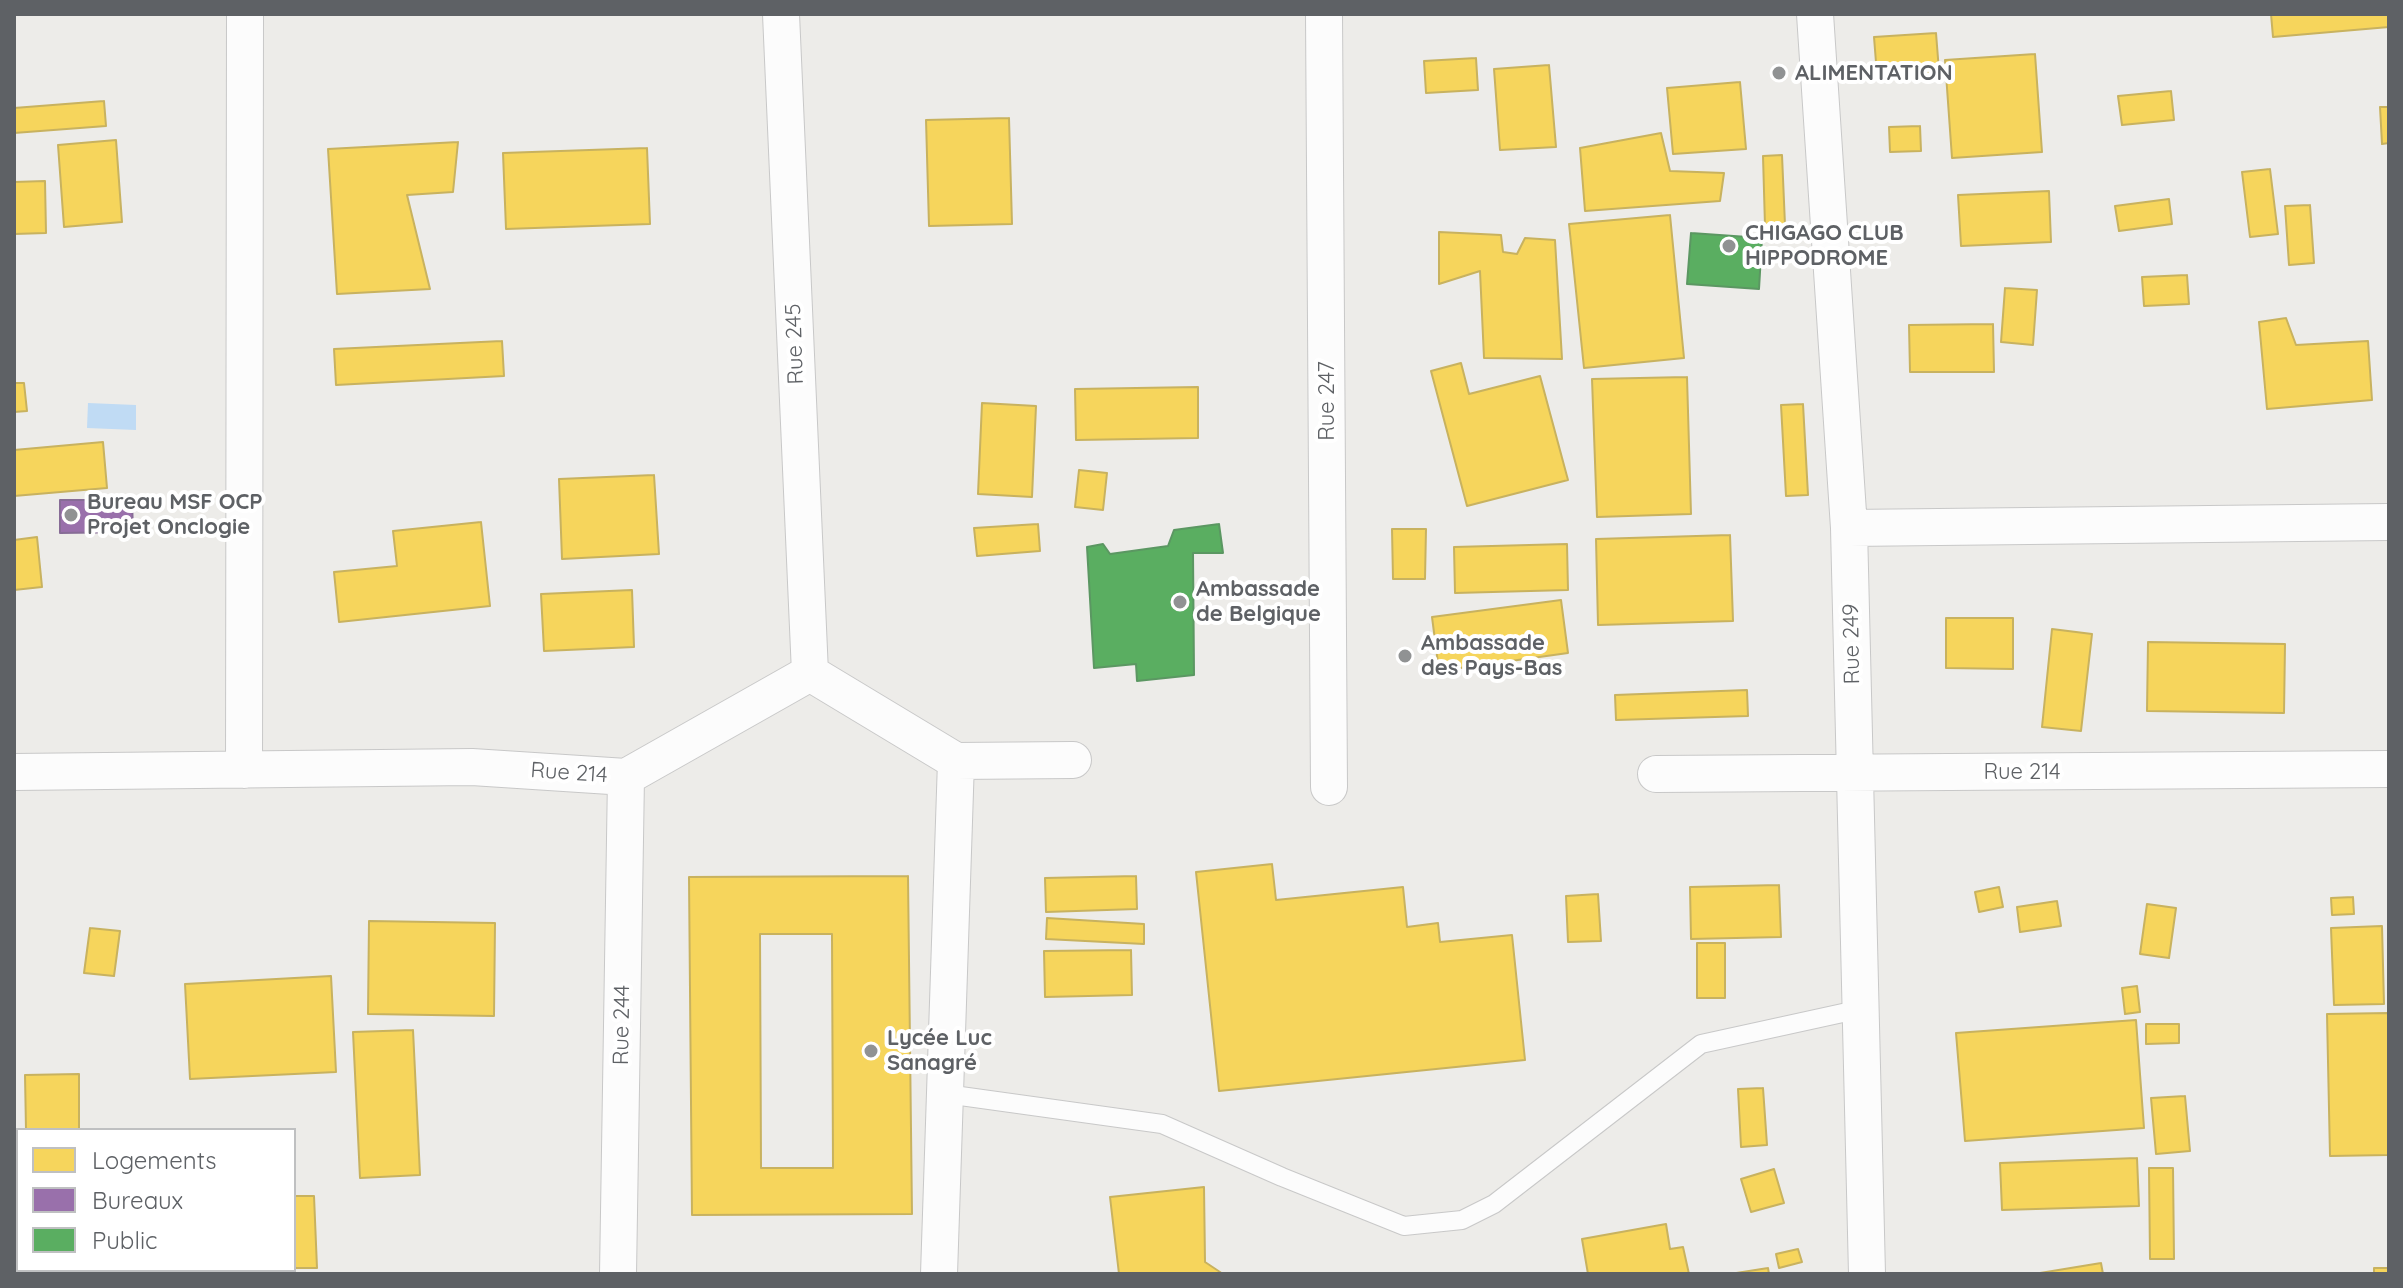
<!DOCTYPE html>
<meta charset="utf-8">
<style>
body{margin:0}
#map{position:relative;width:2403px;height:1288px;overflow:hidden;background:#edece9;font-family:Quicksand,sans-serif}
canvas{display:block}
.frame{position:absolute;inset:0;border:16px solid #5e6165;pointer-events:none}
.legend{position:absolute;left:16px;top:1128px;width:280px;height:144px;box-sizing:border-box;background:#fff;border:2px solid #bfc0c1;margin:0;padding:10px 14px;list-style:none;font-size:24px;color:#5e6165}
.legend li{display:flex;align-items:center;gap:16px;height:40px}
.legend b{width:40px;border:2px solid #bfc0c1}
</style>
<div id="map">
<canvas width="2403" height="1288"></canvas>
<div class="frame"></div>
<ul class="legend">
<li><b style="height:22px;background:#f6d55c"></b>Logements</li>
<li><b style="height:22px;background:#9970ab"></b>Bureaux</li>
<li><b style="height:22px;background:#5aae61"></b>Public</li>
</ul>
</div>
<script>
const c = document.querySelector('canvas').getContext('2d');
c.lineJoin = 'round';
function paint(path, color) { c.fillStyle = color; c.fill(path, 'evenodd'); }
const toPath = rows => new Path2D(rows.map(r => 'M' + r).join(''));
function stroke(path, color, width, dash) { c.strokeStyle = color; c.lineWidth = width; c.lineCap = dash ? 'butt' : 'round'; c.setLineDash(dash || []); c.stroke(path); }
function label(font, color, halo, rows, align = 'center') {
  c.font = font + ' Quicksand,sans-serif'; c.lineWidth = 8; c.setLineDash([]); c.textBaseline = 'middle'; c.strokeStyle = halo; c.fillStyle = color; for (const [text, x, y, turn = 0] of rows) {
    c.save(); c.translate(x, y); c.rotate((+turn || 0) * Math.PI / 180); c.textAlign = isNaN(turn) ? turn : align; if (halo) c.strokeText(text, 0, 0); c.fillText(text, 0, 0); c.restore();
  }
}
paint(toPath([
 [88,403,136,405,136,430,87,428]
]), '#c0dbf4');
const homes = toPath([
 [2271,14,2389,14,2389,27,2273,37,2271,14],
 [1936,33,1939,71,1877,75,1874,37,1936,33],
 [2035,54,2042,152,1952,158,1945,60,2035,54],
 [1476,58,1478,90,1426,93,1424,61,1476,58],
 [1549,65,1556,147,1500,150,1494,69,1549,65],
 [1740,82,1746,149,1673,154,1667,88,1740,82],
 [2171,91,2174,120,2122,125,2118,96,2171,91],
 [104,101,106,126,14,133,14,108,104,101],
 [2380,107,2389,107,2389,143,2382,144,2380,107],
 [1009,118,1012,224,929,226,926,120,1009,118],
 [1920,126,1921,151,1890,152,1889,127,1920,126],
 [1661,133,1670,171,1724,173,1720,201,1585,211,1580,148,1661,133],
 [116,140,122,222,64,227,58,145,116,140],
 [458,142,453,192,407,195,430,289,337,294,328,149,458,142],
 [647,148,650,224,506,229,503,153,647,148],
 [1782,155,1785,225,1765,226,1763,156,1782,155],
 [2270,169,2278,234,2250,237,2242,172,2270,169],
 [45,181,46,233,14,234,14,182,45,181],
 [2049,191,2051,242,1961,246,1958,195,2049,191],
 [2169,199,2172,224,2119,231,2115,206,2169,199],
 [2310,205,2314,263,2289,265,2285,206,2310,205],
 [1670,215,1684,358,1584,368,1569,224,1670,215],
 [1439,232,1501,235,1503,252,1517,254,1525,238,1555,240,1562,359,1484,358,1480,271,1439,284,1439,232],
 [2187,275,2189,304,2144,306,2142,277,2187,275],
 [2005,288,2037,290,2033,345,2001,342,2005,288],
 [2286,318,2296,345,2368,341,2372,400,2267,409,2259,322,2286,318],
 [1993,324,1994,372,1910,372,1909,325,1993,324],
 [502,341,504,376,336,385,334,349,502,341],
 [1461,363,1469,394,1540,376,1568,480,1467,506,1431,371,1461,363],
 [1687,377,1691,514,1597,517,1592,379,1687,377],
 [14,383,24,383,27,411,14,412,14,383],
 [1198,387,1198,438,1076,440,1075,389,1198,387],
 [982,403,1036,406,1032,497,978,494,982,403],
 [1803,404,1808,495,1786,496,1781,405,1803,404],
 [103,442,107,488,14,496,14,450,103,442],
 [1079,470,1107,473,1103,510,1075,507,1079,470],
 [654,475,659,554,562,559,559,479,654,475],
 [481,522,490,606,339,622,334,572,397,566,393,531,481,522],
 [1038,524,1040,551,977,556,974,528,1038,524],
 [1392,529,1426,529,1425,579,1393,579,1392,529],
 [1730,535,1733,621,1598,625,1596,539,1730,535],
 [37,537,42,587,14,590,14,540,37,537],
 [1567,544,1568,590,1455,593,1454,547,1567,544],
 [632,590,634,647,544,651,541,594,632,590],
 [1561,600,1568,653,1439,671,1432,617,1561,600],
 [1946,618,2013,618,2013,669,1946,668,1946,618],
 [2052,629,2092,634,2081,731,2042,727,2052,629],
 [2148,642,2285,644,2284,713,2147,711,2148,642],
 [1747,690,1748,716,1616,720,1615,695,1747,690],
 [1272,864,1276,900,1403,887,1407,927,1438,923,1440,942,1512,935,1525,1060,1219,1091,1196,872,1272,864],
 [908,876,912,1214,692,1215,689,877,908,876],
 [760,934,832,934,833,1168,761,1168,760,934],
 [1136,876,1137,909,1046,912,1045,878,1136,876],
 [1779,885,1781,937,1691,939,1690,887,1779,885],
 [1999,887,2003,907,1979,912,1975,892,1999,887],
 [1598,894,1601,941,1568,942,1566,896,1598,894],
 [2353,897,2354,914,2332,915,2331,898,2353,897],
 [2057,901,2061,926,2020,932,2017,907,2057,901],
 [2147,904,2176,908,2169,958,2140,954,2147,904],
 [1047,918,1144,924,1144,944,1046,939,1047,918],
 [369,921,495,923,494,1016,368,1014,369,921],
 [2382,926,2384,1004,2334,1005,2331,928,2382,926],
 [90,928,120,931,114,976,84,973,90,928],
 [1697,943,1725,943,1725,998,1697,998,1697,943],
 [1131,950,1132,995,1045,997,1044,951,1131,950],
 [331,976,336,1072,190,1079,185,984,331,976],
 [2137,986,2140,1012,2125,1014,2122,988,2137,986],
 [2389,1013,2389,1155,2330,1156,2327,1014,2389,1013],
 [2136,1020,2144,1128,1965,1141,1956,1033,2136,1020],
 [2146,1024,2179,1024,2179,1043,2146,1044,2146,1024],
 [413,1030,420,1175,360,1178,353,1032,413,1030],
 [79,1074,79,1130,26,1130,25,1075,79,1074],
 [1763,1088,1767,1145,1741,1147,1738,1089,1763,1088],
 [2185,1096,2190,1151,2156,1154,2151,1098,2185,1096],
 [2137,1158,2139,1206,2002,1210,2000,1163,2137,1158],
 [2149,1168,2173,1168,2174,1259,2150,1259,2149,1168],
 [1774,1169,1784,1203,1751,1212,1741,1179,1774,1169],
 [14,1178,18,1178,18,1270,127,1270,127,1274,14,1274,14,1178],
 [1204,1187,1205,1262,1223,1274,1119,1274,1110,1197,1204,1187],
 [294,1196,314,1196,317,1268,294,1268,294,1196],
 [1666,1224,1670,1249,1683,1247,1689,1274,1588,1274,1582,1239,1666,1224],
 [1798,1249,1802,1262,1779,1268,1776,1254,1798,1249],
 [2101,1263,2103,1274,2034,1274,2101,1263],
 [1768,1268,1769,1274,1730,1274,1768,1268],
 [2374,1268,2389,1268,2389,1274,2374,1274,2374,1268]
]);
paint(homes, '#f6d55c');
stroke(homes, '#c8b25f', 2);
const offices = toPath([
 [60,500,132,500,133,532,60,533,60,500]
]);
paint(offices, '#9970ab');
stroke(offices, '#876c96', 2);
const public = toPath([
 [1691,233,1762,238,1759,289,1687,284,1691,233],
 [1219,524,1223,553,1193,553,1194,675,1137,681,1136,664,1094,668,1087,547,1103,544,1110,554,1168,546,1174,530,1219,524]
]);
paint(public, '#5aae61');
stroke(public, '#5b9762', 2);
const lane = toPath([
 [946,1094,1162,1124,1282,1177,1404,1226,1462,1220,1494,1204,1701,1044,1861,1009]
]);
const street = toPath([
 [781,14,810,673],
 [1324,14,1329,787],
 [1815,14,1849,528,1867,1274],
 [1849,528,2389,522],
 [244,770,245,14],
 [14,772,472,767,626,777,810,673,956,761,1073,760],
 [1656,774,2389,769],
 [618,1274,626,777],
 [939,1274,956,761]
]);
stroke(lane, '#c8c8c8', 20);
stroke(street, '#c8c8c8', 38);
stroke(lane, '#fcfcfc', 18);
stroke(street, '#fcfcfc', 36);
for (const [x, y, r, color] of [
 [1779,73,8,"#909293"],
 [1729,246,8,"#909293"],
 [71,515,8,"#909293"],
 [1180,602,8,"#909293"],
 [1405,656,8,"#909293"],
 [871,1051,8,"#909293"]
]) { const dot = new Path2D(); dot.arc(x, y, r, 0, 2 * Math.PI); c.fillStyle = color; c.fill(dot); stroke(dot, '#fff', 3); }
label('bold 22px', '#5e6165', '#fff', [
 ["ALIMENTATION",1795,73],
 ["CHIGAGO CLUB",1745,233],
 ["HIPPODROME",1745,258],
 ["Bureau MSF OCP",87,502],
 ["Projet Onclogie",87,527],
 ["Ambassade",1196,589],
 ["de Belgique",1196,614],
 ["Ambassade",1421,643],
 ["des Pays-Bas",1421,668],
 ["Lycée Luc",887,1038],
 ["Sanagré",887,1063]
], 'left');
label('22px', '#5e6165', '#fff', [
 ["Rue 245",795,344,-92],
 ["Rue 247",1327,401,-90],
 ["Rue 249",1852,644,-91],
 ["Rue 214",2022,772],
 ["Rue 214",569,773,4],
 ["Rue 244",622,1025,-89]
]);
</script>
